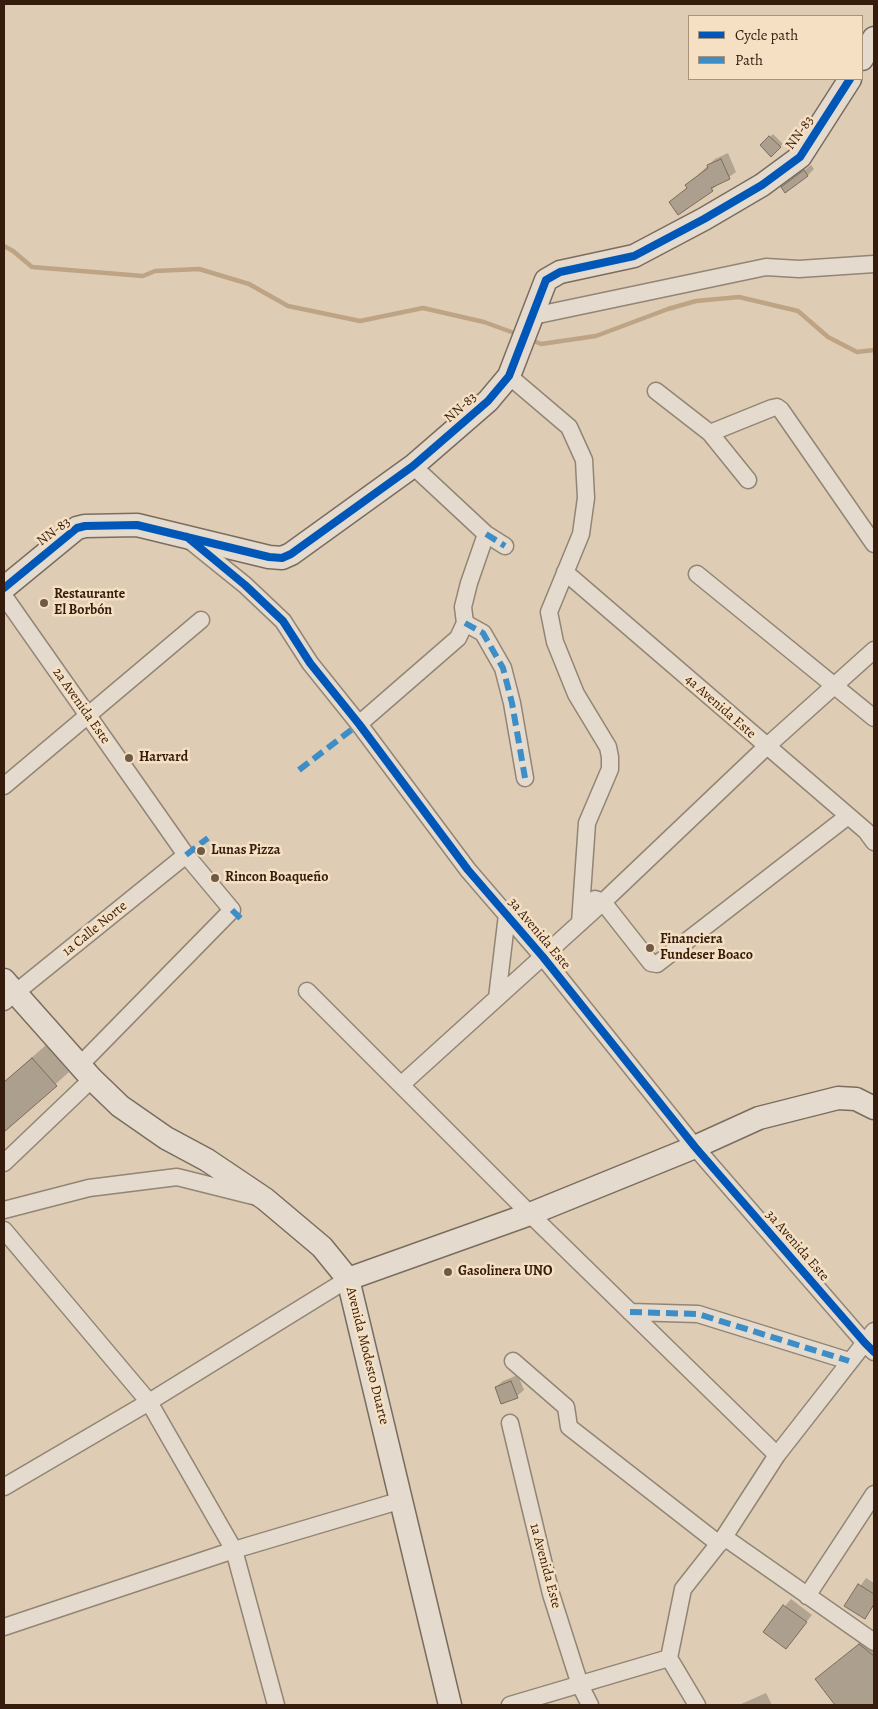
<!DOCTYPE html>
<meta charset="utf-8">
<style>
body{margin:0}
#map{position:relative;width:878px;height:1709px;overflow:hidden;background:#decdb4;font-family:Alegreya,serif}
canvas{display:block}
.frame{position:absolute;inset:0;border:5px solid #351c0d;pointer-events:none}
.legend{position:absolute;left:688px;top:15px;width:175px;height:65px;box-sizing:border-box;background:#f5e0c3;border:1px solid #a8927a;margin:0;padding:6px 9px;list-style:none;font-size:15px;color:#351c0d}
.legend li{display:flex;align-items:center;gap:10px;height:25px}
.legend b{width:25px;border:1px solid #a8927a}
</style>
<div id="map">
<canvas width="878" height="1709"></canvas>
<div class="frame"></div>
<ul class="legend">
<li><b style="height:6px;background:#0057b8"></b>Cycle path</li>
<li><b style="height:6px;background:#3d8dc7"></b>Path</li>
</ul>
</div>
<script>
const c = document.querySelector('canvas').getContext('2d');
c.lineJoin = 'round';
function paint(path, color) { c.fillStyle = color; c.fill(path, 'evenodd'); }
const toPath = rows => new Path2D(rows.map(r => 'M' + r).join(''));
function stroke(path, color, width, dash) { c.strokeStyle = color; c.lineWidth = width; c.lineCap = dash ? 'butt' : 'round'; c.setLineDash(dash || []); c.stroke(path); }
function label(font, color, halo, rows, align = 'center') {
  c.font = font + ' Alegreya,serif'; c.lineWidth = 5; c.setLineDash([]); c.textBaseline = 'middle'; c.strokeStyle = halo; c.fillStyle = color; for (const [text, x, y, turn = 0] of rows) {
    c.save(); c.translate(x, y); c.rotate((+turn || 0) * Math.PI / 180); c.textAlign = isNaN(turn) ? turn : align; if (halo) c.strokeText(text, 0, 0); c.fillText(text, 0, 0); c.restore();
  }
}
paint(toPath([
 [773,134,783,144,771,155,761,145],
 [728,153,736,172,679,213,688,188,687,185,715,159],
 [811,165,814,169,808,175,782,188],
 [46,1045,69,1072,4,1131,4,1082],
 [518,1375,524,1390,517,1396,496,1387,503,1381],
 [866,1578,874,1583,874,1606,865,1618,846,1606],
 [791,1599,812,1615,786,1647,764,1631],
 [874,1631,874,1705,837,1705,816,1680],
 [766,1693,772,1705,739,1705]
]), '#0003');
stroke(toPath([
 [4,246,13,251,32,267,143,276,155,271,199,269,249,284,288,306,360,321,423,308,484,322,517,334],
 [529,339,541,344,596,336,668,309,696,301,739,297,798,311,828,337,857,352,874,350]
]), '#bea484', 4.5);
const building = toPath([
 [769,136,781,147,771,157,760,145,769,136],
 [721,159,730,179,711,188,713,191,678,215,669,202,687,188,685,185,708,168,707,165,721,159],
 [804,170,808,176,785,193,781,187,804,170],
 [32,1058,57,1086,4,1132,4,1082,32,1058],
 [511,1381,518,1398,501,1404,495,1387,511,1381],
 [858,1584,874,1594,874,1604,865,1619,844,1606,858,1584],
 [783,1605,807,1622,786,1649,763,1632,783,1605],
 [859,1644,874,1656,874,1705,835,1705,815,1679,859,1644]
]);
paint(building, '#ac9f8e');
stroke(building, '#7a6d5f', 1);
const street = toPath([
 [533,316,766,267,799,269,874,264],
 [509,376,569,427,584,460,586,498,581,534,549,612,555,642,576,694,608,747,610,757,610,769,587,823,580,923],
 [656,391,710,433,748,480],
 [710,433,772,408,777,407,781,410,874,544],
 [413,466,486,534,505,546],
 [188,539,245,585,283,621,310,663,359,724,468,870,543,957,695,1147,865,1343,874,1352],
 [565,572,866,831,874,842],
 [697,574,874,718],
 [4,596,186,855,232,910,80,1065],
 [465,623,483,633,503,668,512,703,525,778],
 [359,724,458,638,465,623,463,607,469,583,486,534],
 [4,786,201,620],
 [595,899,603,902,651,963,657,964,848,816],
 [307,991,530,1214,777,1455],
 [497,998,507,915],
 [4,1002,186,855],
 [402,1084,603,902,766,747,874,650],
 [4,1163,92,1079],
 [4,1210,89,1188,177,1177,253,1196],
 [4,1230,149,1402,234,1550,276,1705],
 [630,1312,698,1314,849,1361],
 [513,1361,566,1407,569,1427,719,1544],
 [510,1423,551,1594,580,1685,590,1705],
 [4,1487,149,1402,348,1279],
 [724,1537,874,1642],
 [807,1596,874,1494],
 [4,1627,234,1550,402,1500],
 [510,1705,669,1658],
 [697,1705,669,1658,683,1589,724,1537,777,1455,874,1331]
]);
const secondary = toPath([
 [862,59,874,38],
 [4,588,77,528,85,526,137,525,269,557,282,558,291,554,413,466,488,401,509,376,546,280,560,272,634,256,704,219,762,185,800,157,850,79],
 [4,980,92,1079,120,1106,166,1138,207,1160,265,1199,322,1247,348,1279,450,1705],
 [348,1279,530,1214,695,1147,759,1118,838,1098,856,1099,874,1108]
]);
stroke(street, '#928575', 19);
stroke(secondary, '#7a6d5f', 25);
stroke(street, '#e4dbce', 16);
stroke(secondary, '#e4dbce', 22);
stroke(toPath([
 [486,534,505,546],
 [465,623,483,633,503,668,512,703,525,778],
 [299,770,359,724],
 [186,855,208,838],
 [232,910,241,919],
 [630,1312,698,1314,849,1361]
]), '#3d8dc7', 6, [12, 6]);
stroke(toPath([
 [187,537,245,585,283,621,310,663,359,724,468,870,543,957,695,1147,865,1343,874,1352],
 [4,588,77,528,85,526,137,525,269,557,282,558,291,554,413,466,488,401,509,376,546,280,560,272,634,256,704,219,762,185,800,157,850,79]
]), '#0057b8', 8);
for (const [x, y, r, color] of [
 [44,603,5,"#705a47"],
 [129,758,5,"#705a47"],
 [201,851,5,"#705a47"],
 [215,878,5,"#705a47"],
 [650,948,5,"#705a47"],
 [448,1272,5,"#705a47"]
]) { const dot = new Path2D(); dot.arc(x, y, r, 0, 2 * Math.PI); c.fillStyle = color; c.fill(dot); stroke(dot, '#f5e0c3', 2); }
label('14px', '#351c0d', '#f5e0c3', [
 ["NN-83",800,133,-54],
 ["NN-83",461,408,-41],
 ["NN-83",54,532,-37],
 ["2a Avenida Este",81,706,55],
 ["4a Avenida Este",720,707,41],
 ["1a Calle Norte",95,929,-39],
 ["3a Avenida Este",539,934,50],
 ["3a Avenida Este",797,1246,49],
 ["Avenida Modesto Duarte",367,1356,76],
 ["1a Avenida Este",545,1566,75]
]);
label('bold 14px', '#351c0d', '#f5e0c3', [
 ["Restaurante",54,595],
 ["El Borbón",54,611],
 ["Harvard",139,758],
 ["Lunas Pizza",211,851],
 ["Rincon Boaqueño",225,878],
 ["Financiera",660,940],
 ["Fundeser Boaco",660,956],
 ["Gasolinera UNO",458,1272]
], 'left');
</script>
